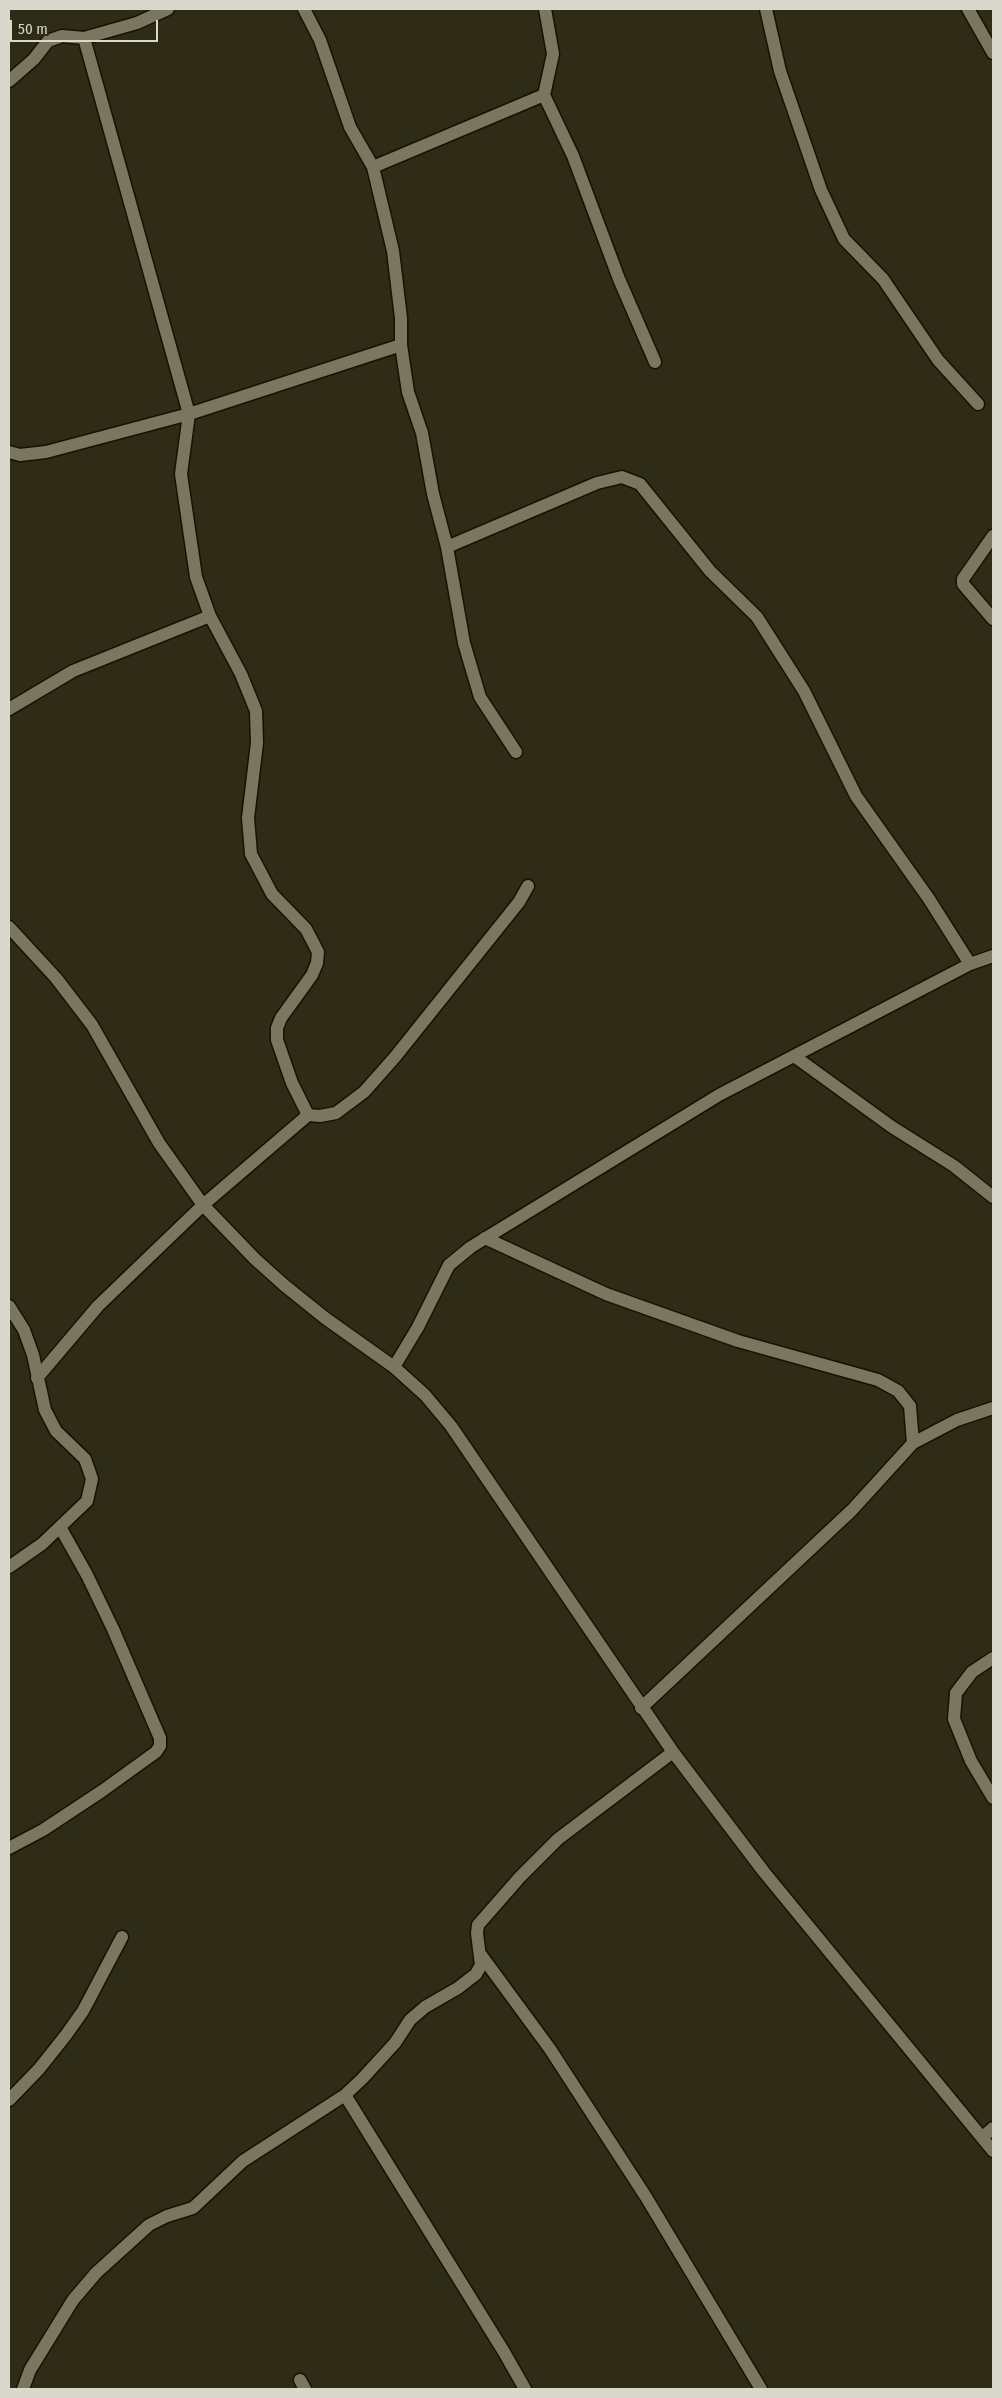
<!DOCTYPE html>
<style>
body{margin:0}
#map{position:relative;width:1002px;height:2398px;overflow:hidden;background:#2e2b17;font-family:"Fira Sans Condensed",sans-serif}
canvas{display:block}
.frame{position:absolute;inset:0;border:10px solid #dad8cc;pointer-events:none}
.scale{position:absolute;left:10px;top:20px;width:148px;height:22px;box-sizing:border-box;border:2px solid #dad8cc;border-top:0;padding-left:6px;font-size:15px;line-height:18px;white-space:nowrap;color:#dad8cc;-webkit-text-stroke:4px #2e2b17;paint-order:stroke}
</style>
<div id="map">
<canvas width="1002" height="2398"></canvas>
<div class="frame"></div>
<div class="scale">50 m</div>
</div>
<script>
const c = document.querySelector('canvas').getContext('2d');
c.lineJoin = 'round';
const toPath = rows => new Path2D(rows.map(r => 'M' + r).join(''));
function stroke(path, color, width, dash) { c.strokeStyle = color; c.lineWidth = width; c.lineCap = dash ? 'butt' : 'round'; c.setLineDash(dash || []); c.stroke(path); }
const minor = toPath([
 [304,9,320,40,350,127,373,167,393,251,401,318,401,345],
 [766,9,780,71,821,190,844,239,883,279,938,360,978,404],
 [968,9,993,53],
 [84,38,189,414,181,474,196,577,210,616,241,674,256,711,257,743,248,818,251,854,272,894,306,929,318,952,317,963,312,975,281,1018,277,1028,277,1040,292,1083,308,1115],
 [9,81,34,59,48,41,62,36,84,38,137,23,168,9],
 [544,95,573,156,619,279,655,362],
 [373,167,544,95,553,54,545,9],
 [9,452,20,455,46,452,189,414,401,345,408,392,422,433,433,494,447,547,464,643,480,697,516,752],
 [993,536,963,579,963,584,993,619],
 [447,547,597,483,622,477,640,484,710,571,757,617,804,691,856,796,929,899,970,964],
 [9,709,73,671,210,616],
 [9,927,56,978,92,1025,159,1143,203,1205,255,1259,284,1285,325,1318,394,1367,425,1395,451,1426,673,1752,764,1872,993,2151],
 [794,1056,892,1127,954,1166,993,1197],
 [485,1238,606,1294,738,1341,878,1380,898,1391,910,1406,913,1443],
 [9,1306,24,1330,33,1355,45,1410,56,1431,85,1459,92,1479,87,1501,42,1544,9,1567],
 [394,1367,418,1327,449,1265,471,1247,719,1095,970,964,993,956],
 [37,1378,98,1306,203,1205,308,1115,320,1116,336,1113,364,1092,395,1057,519,902,528,886],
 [993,1658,972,1672,956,1693,954,1719,971,1761,993,1798],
 [641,1708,852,1510,913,1443,957,1420,993,1408],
 [9,1848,43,1830,102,1791,156,1752,160,1746,160,1738,113,1629,87,1575,60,1527],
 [481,1955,550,2049,646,2197,761,2389],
 [345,2095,504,2352,525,2389],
 [9,2100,39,2069,66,2035,83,2011,122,1937],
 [983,2137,993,2128],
 [300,2380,305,2389],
 [23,2389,30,2370,73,2300,96,2273,149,2225,167,2216,193,2208,243,2161,345,2095,362,2079,395,2043,410,2020,425,2007,458,1988,476,1974,481,1965,477,1933,478,1925,520,1877,558,1839,673,1752]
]);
stroke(minor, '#161302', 15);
stroke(minor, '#7a7660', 12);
</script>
